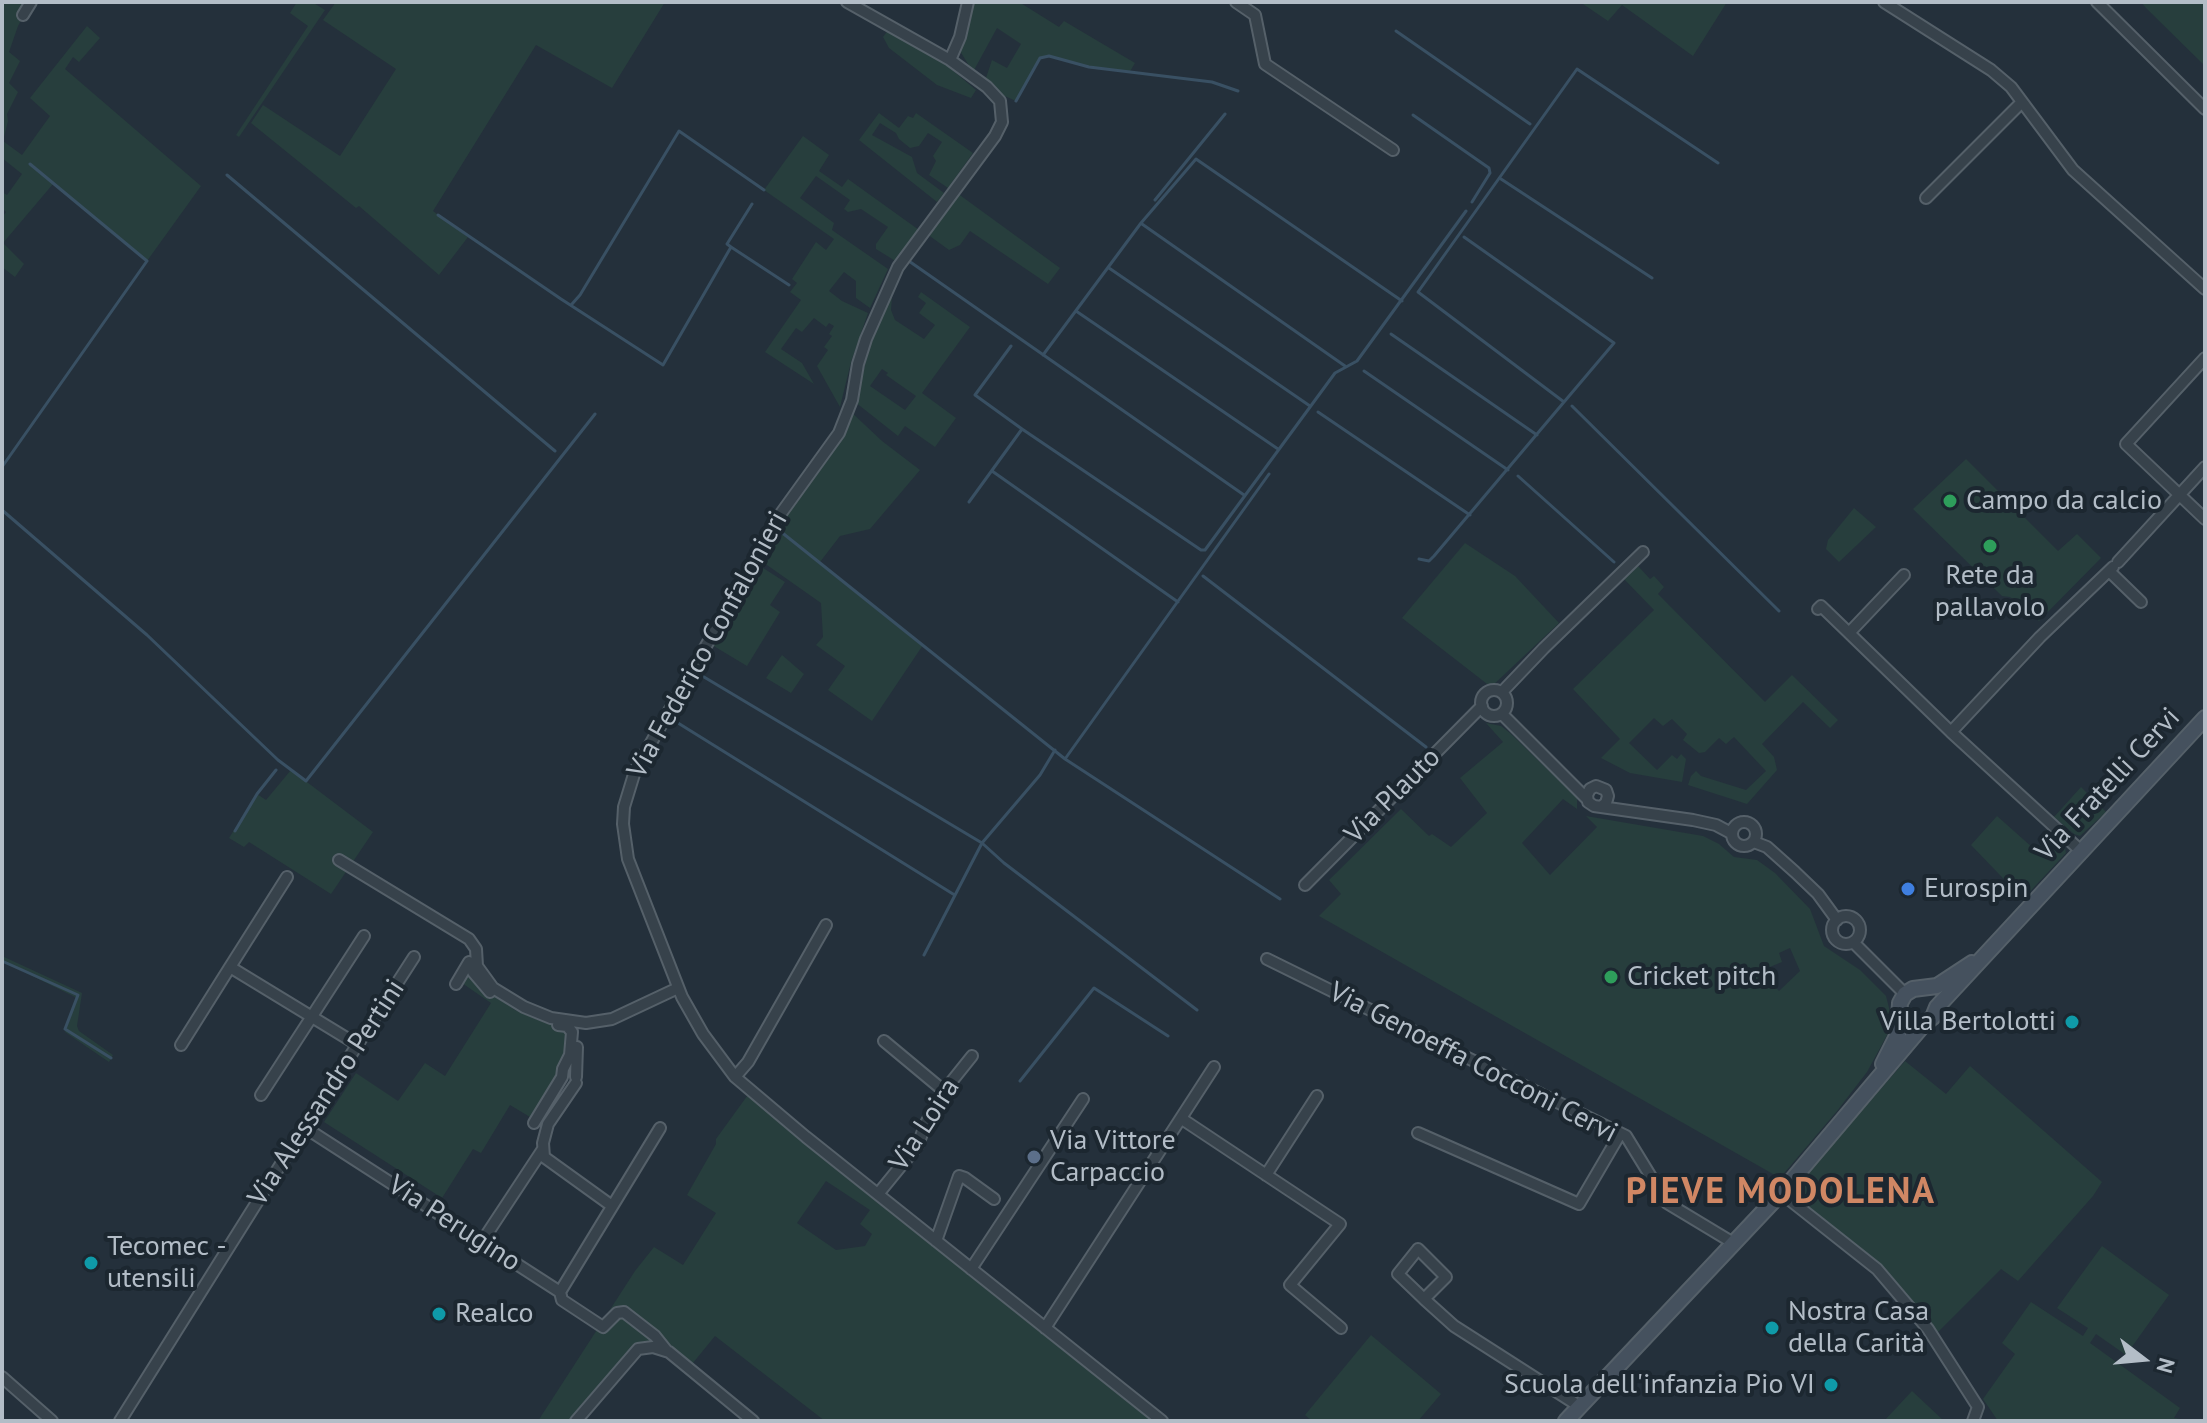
<!DOCTYPE html>
<meta charset="utf-8">
<style>
body{margin:0}
#map{position:relative;width:2207px;height:1423px;overflow:hidden;background:#24303b;font-family:"PT Sans",sans-serif}
canvas{display:block}
.frame{position:absolute;inset:0;border:4px solid #b3bdc7;pointer-events:none}
.north{position:absolute;left:2103px;top:1319px;width:80px;height:80px;-webkit-text-stroke:6px #1c2730;paint-order:stroke;rotate:106deg;font-size:22px;font-weight:700;line-height:32px;text-align:center;color:#b3bdc7}
.north::after{content:'';display:block;margin:auto;width:28px;height:36px;background:#b3bdc7;clip-path:polygon(50% 0,100% 100%,50% 72%,0 100%)}
</style>
<div id="map">
<canvas width="2207" height="1423"></canvas>
<div class="frame"></div>
<div class="north">N</div>
</div>
<script>
const c = document.querySelector('canvas').getContext('2d');
c.lineJoin = 'round';
function paint(path, color) { c.fillStyle = color; c.fill(path, 'evenodd'); }
const toPath = rows => new Path2D(rows.map(r => 'M' + r).join(''));
function stroke(path, color, width, dash) { c.strokeStyle = color; c.lineWidth = width; c.lineCap = dash ? 'butt' : 'round'; c.setLineDash(dash || []); c.stroke(path); }
function label(font, color, halo, rows, align = 'center') {
  c.font = font + ' "PT Sans",sans-serif'; c.lineWidth = 8; c.setLineDash([]); c.textBaseline = 'middle'; c.strokeStyle = halo; c.fillStyle = color; for (const [text, x, y, turn = 0] of rows) {
    c.save(); c.translate(x, y); c.rotate((+turn || 0) * Math.PI / 180); c.textAlign = isNaN(turn) ? turn : align; if (halo) c.strokeText(text, 0, 0); c.fillText(text, 0, 0); c.restore();
  }
}
paint(toPath([
 [2,2,31,2,18,26,9,52,20,61,9,83,18,92,7,114,8,121,3,141,22,155,50,116,30,98,87,26,100,38,79,62,73,57,65,69,201,186,147,261,53,184,3,243,24,264,15,277,2,267,2,217,6,212,2,208,2,192,7,195,22,174,2,158],
 [297,2,312,2,325,10,239,137,236,135,308,26,290,13],
 [336,2,665,2,612,88,536,45,433,211,468,237,439,275,359,206,356,208,251,123,263,105,340,156,396,69,323,20],
 [968,2,1019,2,1059,27,1064,21,1135,63,1129,73,1089,67,1049,56,1041,58,1016,101,998,93,985,81,992,60,1007,68,1021,44,997,28,973,72,960,51,960,37],
 [1580,2,1727,2,1693,56,1622,5,1608,21],
 [2141,2,2205,2,2205,66,2146,8],
 [889,29,945,64,976,90,971,98,937,85,889,48,883,37],
 [879,113,899,128,908,116,913,118,916,113,973,153,948,188,929,175,936,161,933,156,942,142,928,133,919,146,910,148,899,139,896,133,880,123,872,135,912,157,917,173,944,193,937,202,859,140],
 [803,136,829,155,819,171,842,187,848,179,919,230,897,262,876,249,876,244,888,227,861,209,848,212,844,209,850,200,816,176,800,198,834,223,832,230,888,269,870,308,856,298,856,281,844,272,829,291,842,301,868,313,851,362,840,407,817,366,828,350,824,347,832,336,829,334,834,326,829,323,826,327,814,318,802,332,796,328,781,349,802,363,814,384,765,352,801,300,790,292,797,283,792,279,816,242,826,250,834,239,764,190],
 [957,193,1060,268,1048,284,970,231,960,245,949,250,927,234],
 [921,292,970,327,922,393,956,418,935,447,905,426,898,436,855,402,875,328,889,297,892,297,891,310,895,320,924,339,935,325,919,313,926,303,918,297],
 [882,369,888,373,886,375,916,396,905,410,870,386],
 [849,410,882,441,920,470,870,529,840,536,820,562,923,645,872,721,828,690,845,666,816,645,823,637,821,603,757,558],
 [1966,459,2058,551,2077,534,2101,558,2039,621,2010,597,2002,596,1913,509],
 [1854,508,1876,527,1839,562,1826,549,1828,540],
 [1465,543,1515,576,1559,623,1491,687,1402,618],
 [760,566,785,582,770,605,780,612,747,666,712,645],
 [1638,566,1650,579,1654,576,1664,587,1658,594,1765,702,1792,675,1838,720,1830,728,1803,702,1762,744,1774,757,1777,770,1747,804,1688,785,1691,776,1696,771,1701,776,1746,790,1766,771,1734,737,1726,744,1719,738,1705,752,1699,753,1683,740,1687,734,1672,719,1663,726,1654,718,1629,743,1657,770,1672,755,1677,759,1681,754,1686,759,1682,782,1630,773,1601,758,1620,739,1573,689,1654,610,1624,579],
 [782,655,804,674,791,693,766,678],
 [1486,723,1501,726,1510,733,1577,798,1577,809,1563,799,1522,843,1550,875,1597,827,1586,816,1703,836,1719,844,1734,857,1757,860,1775,873,1810,909,1824,946,1860,970,1886,996,1893,1024,1867,1072,1837,1111,1780,1178,1319,916,1341,894,1329,880,1401,809,1429,836,1432,834,1451,847,1487,813,1460,778,1503,742],
 [1790,948,1800,971,1779,991,1760,971,1782,962,1779,953],
 [291,770,373,832,331,894,249,842,244,847,229,838,257,794,266,800],
 [2081,787,2106,812,2080,836,2074,834,2054,817],
 [1997,816,2033,848,2037,848,2048,836,2058,844,2060,842,2065,848,2066,853,2023,899,1971,845],
 [2,956,82,993,77,1026,79,1031,113,1055,109,1062,65,1032,76,1001,75,997,2,961],
 [469,963,491,993,515,1010,536,1019,566,1026,571,1051,535,1120,510,1105,481,1153,473,1149,442,1198,324,1122,356,1073,398,1101,425,1063,445,1076,491,1003,459,981],
 [1905,1061,1946,1094,1970,1066,2102,1182,2093,1196,2018,1281,2001,1269,1933,1337,1877,1269,1786,1197],
 [750,1092,1162,1421,825,1421,715,1336,688,1369,668,1352,638,1349,576,1421,538,1421,635,1271,654,1247,683,1265,716,1213,687,1195,716,1144,716,1139],
 [826,1181,870,1210,860,1224,872,1234,865,1246,836,1250,797,1223],
 [2102,1246,2169,1295,2126,1355,2096,1334,2090,1343,2180,1408,2174,1418,2193,1421,1998,1421,1983,1399,2015,1354,2002,1343,2031,1302,2083,1336,2088,1328,2057,1308],
 [1371,1335,1441,1394,1418,1421,1312,1421,1305,1415],
 [1912,1391,1944,1421,1884,1421]
]), '#273e3d');
stroke(toPath([
 [1396,31,1530,124],
 [1016,101,1040,58,1049,56,1089,67,1212,82,1238,91],
 [1413,115,1489,168,1490,173,1472,202],
 [227,175,555,451],
 [1501,179,1652,278],
 [1155,200,1225,114],
 [438,215,561,299,663,365,731,247,789,285],
 [1142,224,1345,366],
 [1464,237,1614,343,1564,402],
 [731,247,727,244,752,204],
 [906,259,1244,495],
 [1109,268,1310,406],
 [572,304,580,295,679,131,764,190],
 [1076,311,1278,449],
 [1391,334,1537,435],
 [1011,346,975,395,1022,429],
 [1043,355,1141,223,1196,159,1402,301],
 [1364,371,1508,470],
 [1572,406,1779,611],
 [1318,412,1470,515],
 [2,467,147,261,30,164],
 [992,471,1178,602],
 [1518,476,1614,562],
 [969,502,1022,429,1201,550,1205,550,1335,373,1357,361,1466,211],
 [2,510,147,635,278,760,306,781,595,414],
 [775,527,1065,759,1280,899],
 [1419,559,1429,561,1434,556,1564,402,1418,292,1577,69,1718,163],
 [1203,576,1426,747],
 [704,677,982,843,924,955],
 [678,723,953,894],
 [1055,750,1040,775,982,843,1004,863,1197,1010],
 [1065,759,1269,474],
 [235,831,257,794,276,770],
 [2,961,78,995,65,1029,111,1058],
 [1020,1081,1094,988,1168,1036]
]), '#395063', 3);
const street = toPath([
 [847,2,950,60,987,87,1000,101,1002,122,995,136,898,267,866,339,858,364,852,400,839,433,782,512,635,771,624,807,623,824,628,859,682,997,703,1034,735,1077,806,1137,1162,1421],
 [1236,2,1255,15,1265,64,1393,150],
 [1884,2,1991,70,2011,87,2073,170,2205,289],
 [2097,2,2205,109],
 [23,15,31,2],
 [950,60,960,37,968,2],
 [1926,198,2022,102],
 [2205,358,2126,444,2205,519],
 [2118,562,2205,467],
 [2109,571,2141,602],
 [1904,575,1849,633,1951,732,2081,851],
 [1818,609,1821,606,1849,633],
 '1481 703a13 13 0 1 1 26 0a13 13 0 1 1-26 0Z',
 [1502,692,1544,648,1643,552],
 [1502,714,1587,799],
 [1951,732,2040,637,2113,567],
 [1601,807,1606,803,1608,796,1606,790,1596,786,1590,789,1587,795,1588,802,1594,806,1693,820,1716,825,1731,833],
 '1732 834a12 12 0 1 1 24 0a12 12 0 1 1-24 0Z',
 [1754,842,1767,847,1795,872,1818,894,1837,920],
 [339,860,469,939,476,949,477,966,493,988,524,1007,551,1018,586,1023,612,1019,678,988],
 [287,877,230,967,358,1045],
 [1305,885,1482,706],
 '1832 930a14 14 0 1 1 28 0a14 14 0 1 1-28 0Z',
 [1853,942,1905,994],
 [1267,959,1626,1136,1667,1203,1735,1244],
 [456,984,469,962,473,972,490,992],
 [884,1041,944,1091],
 [181,1045,230,967],
 [576,1077,577,1047],
 [735,1077,748,1062,826,925],
 [576,1083,548,1124,543,1143,544,1157,612,1206],
 [261,1095,364,936],
 [1182,1119,1340,1224,1290,1285,1341,1328],
 [534,1123,562,1077,563,1069,570,1055,572,1032,567,1026,558,1025],
 [304,1127,560,1292,660,1128],
 [1418,1133,1579,1204,1620,1134],
 [1266,1175,1317,1096],
 [1781,1193,1877,1269,1928,1329,1978,1407,1973,1421],
 [878,1194,918,1145,925,1125,944,1091,972,1056],
 [485,1237,543,1149],
 [936,1241,959,1176,965,1178,994,1199],
 [971,1269,1083,1099],
 [560,1292,562,1300,603,1327,617,1313,624,1312,655,1336,667,1351],
 [1424,1299,1446,1277,1418,1249,1398,1274,1424,1299,1454,1326,1579,1406],
 [1045,1328,1214,1067],
 [2,1377,52,1421],
 [120,1421,296,1140,414,957],
 [576,1421,638,1349,653,1347,669,1352,753,1421]
]);
const secondary = toPath([
 [1883,1064,1898,1034,1900,1003,1905,994,1913,989,1937,986,1972,963],
 [1566,1421,1781,1193,1924,1024,1933,1017,1937,1007,2205,718]
]);
stroke(street, '#556069', 14);
stroke(secondary, '#556069', 18);
stroke(street, '#37424b', 10);
stroke(secondary, '#45515e', 14);
for (const [x, y, r, color] of [
 [1950,501,8,"#2e9e5b"],
 [1990,546,8,"#2e9e5b"],
 [1908,889,8,"#3f7fe0"],
 [1611,977,8,"#2e9e5b"],
 [2072,1022,8,"#0f9aa8"],
 [1034,1157,8,"#5c6f8a"],
 [91,1263,8,"#0f9aa8"],
 [439,1314,8,"#0f9aa8"],
 [1772,1328,8,"#0f9aa8"],
 [1831,1385,8,"#0f9aa8"]
]) { const dot = new Path2D(); dot.arc(x, y, r, 0, 2 * Math.PI); c.fillStyle = color; c.fill(dot); stroke(dot, '#1c2730', 3); }
label('28px', '#b3bdc7', '#1c2730', [
 ["Campo da calcio",1966,501],
 ["Rete da",1990,576,"center"],
 ["pallavolo",1990,608,"center"],
 ["Eurospin",1924,889],
 ["Cricket pitch",1627,977],
 ["Villa Bertolotti",2056,1022,"right"],
 ["Via Vittore",1050,1141],
 ["Carpaccio",1050,1173],
 ["Tecomec -",107,1247],
 ["utensili",107,1279],
 ["Nostra Casa",1788,1312],
 ["della Carità",1788,1344],
 ["Realco",455,1314],
 ["Scuola dell'infanzia Pio VI",1815,1385,"right"]
], 'left');
label('28px', '#b3bdc7', '#1c2730', [
 ["Via Federico Confalonieri",708,645,-61],
 ["Via Fratelli Cervi",2108,785,-47],
 ["Via Plauto",1393,796,-45],
 ["Via Genoeffa Cocconi Cervi",1473,1063,27],
 ["Via Alessandro Pertini",327,1093,-57],
 ["Via Loira",925,1125,-57],
 ["Via Perugino",454,1224,33]
]);
c.letterSpacing = '2px';
label('bold 36px', '#d08764', '#1c2730', [
 ["PIEVE MODOLENA",1781,1193]
]);
c.letterSpacing = '0px';
</script>
